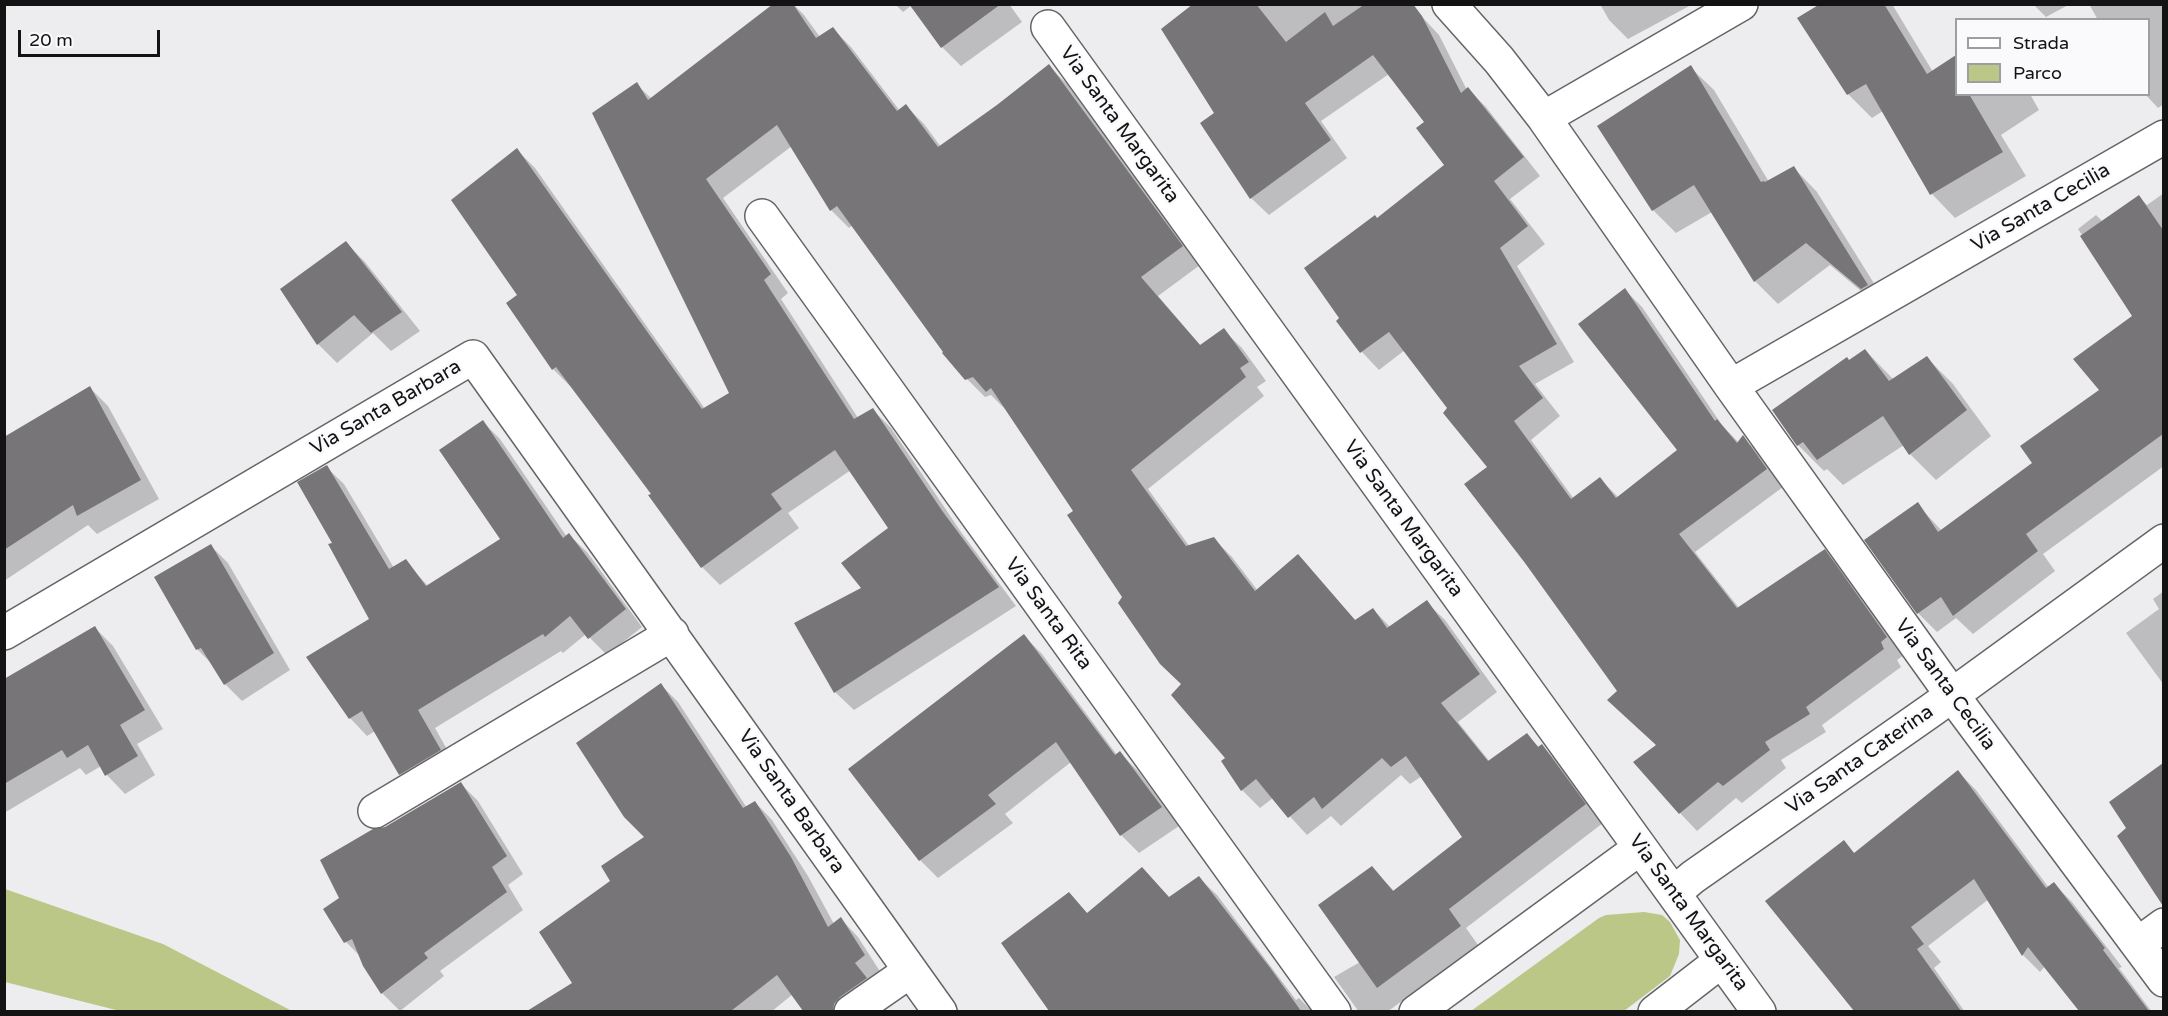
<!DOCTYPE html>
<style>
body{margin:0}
#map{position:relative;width:2168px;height:1016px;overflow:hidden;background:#ededf0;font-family:"Varela Round",sans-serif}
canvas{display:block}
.frame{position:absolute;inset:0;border:6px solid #131314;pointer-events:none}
.legend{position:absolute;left:1955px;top:18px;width:195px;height:78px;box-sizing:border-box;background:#fafafd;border:2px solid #9e9ea0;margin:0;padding:8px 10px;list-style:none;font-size:18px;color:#131314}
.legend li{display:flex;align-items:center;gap:12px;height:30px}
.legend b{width:30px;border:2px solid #9e9ea0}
.scale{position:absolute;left:18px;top:30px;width:142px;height:27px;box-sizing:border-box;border:3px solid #131314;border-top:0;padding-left:8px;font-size:18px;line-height:21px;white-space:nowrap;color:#131314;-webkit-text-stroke:4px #fafafd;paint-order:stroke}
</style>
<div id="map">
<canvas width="2168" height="1016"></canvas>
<div class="frame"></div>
<ul class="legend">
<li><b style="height:8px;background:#fff"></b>Strada</li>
<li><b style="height:16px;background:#bac786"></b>Parco</li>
</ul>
<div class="scale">20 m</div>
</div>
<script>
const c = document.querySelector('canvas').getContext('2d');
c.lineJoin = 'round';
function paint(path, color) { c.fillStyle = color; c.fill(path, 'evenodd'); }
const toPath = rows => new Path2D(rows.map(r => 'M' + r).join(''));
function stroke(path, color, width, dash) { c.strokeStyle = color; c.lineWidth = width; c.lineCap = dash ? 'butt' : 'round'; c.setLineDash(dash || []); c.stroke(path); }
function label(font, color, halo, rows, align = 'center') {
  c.font = font + ' "Varela Round",sans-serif'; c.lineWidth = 5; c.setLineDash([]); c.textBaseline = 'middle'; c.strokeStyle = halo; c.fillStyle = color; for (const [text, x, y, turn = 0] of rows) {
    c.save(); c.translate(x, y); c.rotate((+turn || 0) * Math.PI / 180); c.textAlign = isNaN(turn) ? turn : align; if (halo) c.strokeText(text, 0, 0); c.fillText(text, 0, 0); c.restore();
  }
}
paint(toPath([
 [5,889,163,944,292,1011,120,1011,5,982],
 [1644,912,1662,915,1670,922,1680,940,1679,954,1670,976,1624,1011,1471,1011,1599,918,1606,915]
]), '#bac786');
paint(toPath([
 [776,4,793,4,804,15,820,37,833,29,851,47,900,111,906,106,924,124,941,147,1049,66,1067,84,1200,265,1158,296,1201,346,1223,330,1242,348,1266,381,1257,387,1264,396,1148,489,1190,547,1213,538,1232,557,1258,591,1298,556,1356,621,1373,609,1390,627,1426,602,1445,620,1497,692,1458,722,1490,762,1527,735,1540,748,1542,746,1560,764,1603,823,1466,928,1478,945,1387,1012,1359,1012,1334,977,1360,962,1372,868,1395,892,1464,837,1422,776,1410,784,1401,775,1341,826,1331,816,1307,835,1273,798,1260,808,1242,790,1228,758,1183,684,1124,598,1075,512,1005,409,991,395,985,397,967,379,853,225,849,228,831,210,792,146,723,198,788,293,781,299,858,418,873,410,891,428,961,532,1016,606,854,710,835,692,863,589,891,529,851,470,788,513,799,528,720,585,702,567,653,494,571,387,553,369,519,295,517,150,535,168,705,409,731,394,636,84,652,99],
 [895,4,1009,4,1022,22,961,66,942,47,912,5,903,12],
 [1196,4,1412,6,1439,35,1467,90,1468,89,1486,107,1540,176,1510,199,1545,244,1517,266,1574,362,1535,384,1560,416,1531,440,1574,499,1600,479,1619,498,1679,451,1625,290,1642,307,1722,425,1739,443,1743,438,1761,455,1783,487,1695,552,1739,608,1824,551,1842,569,1904,655,1897,660,1901,667,1822,725,1826,732,1781,760,1786,768,1742,803,1736,798,1697,831,1680,813,1657,746,1619,691,1489,467,1449,408,1405,350,1379,370,1362,352,1338,321,1378,220,1447,165,1426,122,1389,74,1321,121,1347,158,1269,215,1251,198,1216,113],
 [1600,4,1693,4,1628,39,1609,20],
 [1823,4,1892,4,1933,72,1956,57,1956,94,2030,94,2039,110,2001,135,2026,176,1955,218,1932,194,1883,111,1872,118,1848,94],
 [2033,4,2070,4,2046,17],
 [2089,4,2164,4,2164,104,2158,108,2145,94,2148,94,2148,20,2098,20],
 [1690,67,1714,90,1769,182,1794,168,1817,192,1890,309,1886,312,1830,265,1778,304,1755,281,1712,212,1676,233,1653,210],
 [2164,193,2164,466,2043,554,2055,571,1973,634,1956,618,1937,632,1919,614,1866,540,1917,504,1942,531,2034,464,2101,390,2134,316,2078,229,2096,215,2103,222,2139,197,2147,205],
 [346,243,365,262,420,331,391,351,373,333,337,363,318,344],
 [1865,350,1894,380,1927,358,1953,384,1991,436,1936,480,1910,454,1904,445,1843,485,1827,469,1824,471,1798,445,1774,411],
 [90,388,108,406,159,499,97,534,88,525,4,581,4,438],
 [483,422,500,439,567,537,569,535,587,552,642,627,607,655,586,634,563,653,561,651,435,728,457,767,417,792,400,774,375,731,367,736,350,718,371,620,326,467,344,484,394,568,405,561,428,586,502,539],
 [211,546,228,563,290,670,242,701,225,684,213,665,198,650,156,577],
 [2164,591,2164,685,2126,633,2159,609,2153,599],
 [95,628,113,646,163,729,137,744,155,775,125,794,107,775,101,766,86,775,80,768,4,813,4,681],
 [1024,636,1042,654,1117,755,1120,753,1138,771,1179,826,1139,853,1121,835,1071,762,1005,814,1013,823,938,878,920,860],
 [661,685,678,702,747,808,755,802,772,820,808,876,834,924,841,919,858,937,881,973,861,1012,805,1012,793,994,771,1012,530,1012,574,984,613,881,646,837],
 [2164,765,2164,896,2150,882,2128,829,2111,803],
 [1958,772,1976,790,2049,888,2054,884,2072,902,2122,967,2119,968,2152,1012,2082,1012,2045,966,2040,972,2023,955,1989,899,1928,946,1941,962,1934,968,1965,1012,1863,1012,1847,985,1844,842,1855,854],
 [461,784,478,801,523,874,508,885,523,910,440,971,444,976,400,1011,382,993,360,956,346,942,341,898,385,829],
 [1199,878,1217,895,1296,1000,1299,998,1313,1012,1051,1012,1003,943,1069,894,1088,914,1170,898]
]), '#0003');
paint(toPath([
 [773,4,793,4,816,38,833,27,897,111,906,104,938,147,997,105,1049,64,1183,246,1141,277,1200,345,1224,328,1249,362,1240,368,1246,377,1131,470,1186,546,1214,537,1255,591,1298,554,1355,620,1373,608,1387,628,1427,600,1480,674,1441,703,1488,761,1527,733,1538,747,1542,744,1586,804,1449,909,1461,926,1377,988,1318,905,1372,866,1393,891,1462,837,1406,756,1391,767,1382,758,1322,809,1314,797,1288,818,1256,779,1241,791,1221,761,1225,758,1171,695,1181,684,1160,664,1118,603,1122,597,1067,515,1073,511,991,388,986,392,973,377,965,380,942,353,943,352,837,206,830,211,777,125,706,179,771,274,764,280,854,419,873,408,943,512,999,587,834,693,794,623,861,588,841,563,888,528,835,450,771,494,782,509,701,568,648,495,651,494,556,367,552,370,506,303,517,295,451,200,517,148,702,409,729,393,592,113,637,82,648,100],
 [909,4,1001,4,941,48],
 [1193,4,1256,4,1286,42,1325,12,1333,26,1365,4,1413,4,1422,16,1461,93,1468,87,1524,157,1494,181,1528,226,1500,248,1557,344,1519,366,1543,398,1514,421,1571,499,1600,477,1616,498,1677,450,1578,324,1625,288,1715,421,1717,419,1737,443,1743,435,1767,469,1679,534,1737,608,1825,549,1887,637,1881,642,1884,649,1806,707,1810,714,1765,742,1770,750,1723,786,1718,782,1679,814,1633,762,1656,745,1607,700,1617,691,1525,563,1464,484,1487,467,1443,413,1447,408,1389,332,1360,353,1336,321,1339,318,1304,268,1375,215,1377,218,1444,165,1416,128,1424,122,1373,55,1305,103,1331,140,1250,199,1200,123,1214,113,1161,29],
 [1820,4,1884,4,1927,74,1956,55,1956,94,1969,94,2003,152,1930,195,1866,84,1847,95,1797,18],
 [1691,65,1761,182,1764,181,1765,182,1794,166,1868,285,1861,289,1806,243,1754,282,1694,185,1652,211,1597,126],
 [2139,195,2163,230,2163,434,2026,534,2038,551,1953,616,1941,597,1917,614,1864,540,1918,502,1938,532,2032,463,2020,446,2099,390,2073,359,2132,316,2080,236],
 [346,241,402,312,371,333,354,315,317,345,280,289],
 [1865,349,1889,381,1927,356,1967,410,1909,455,1883,416,1817,460,1803,442,1797,446,1772,410,1847,357,1849,360],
 [90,386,141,480,77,516,73,505,4,550,4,437],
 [483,420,563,538,569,533,626,609,588,639,570,616,545,637,543,634,418,710,441,750,399,775,362,711,349,719,306,657,369,619,328,544,332,543,297,482,327,465,389,569,406,559,426,586,500,539,439,450],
 [211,544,274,653,224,685,201,648,196,650,154,577],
 [95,626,145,710,120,725,138,756,105,776,88,745,67,758,62,750,4,784,4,679],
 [1024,634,1115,755,1120,751,1162,807,1120,836,1056,742,988,795,996,804,919,861,848,769],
 [661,683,743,808,755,801,791,857,828,927,841,917,865,955,855,963,867,978,840,997,834,1004,833,1011,803,1011,777,975,731,1011,527,1011,572,983,539,932,610,881,601,866,644,837,624,817,576,743],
 [2163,763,2163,906,2117,836,2126,828,2109,802],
 [1958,770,2046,888,2054,882,2105,948,2103,950,2149,1011,2079,1011,2028,947,2022,956,1974,879,1911,927,1924,944,1917,949,1961,1011,1854,1011,1765,901,1844,840,1854,853],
 [461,782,507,856,492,867,507,892,424,953,428,958,381,994,363,966,352,939,344,943,323,909,339,898,320,860,373,829,385,827],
 [1142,867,1169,897,1199,876,1271,969,1301,1011,1049,1011,1001,943,1069,892,1087,913]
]), '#777578');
const minor = toPath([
 [1449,4,1499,60,1544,118,1731,386,1952,695,2164,980],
 [1048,27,1759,1012],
 [1544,118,1741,4],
 [762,216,1334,1012],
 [1731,386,2164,137],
 [4,633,473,357,940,1012],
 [375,811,672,634],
 [1674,893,1693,877,1933,709,2164,541],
 [2138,944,2164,925],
 [851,1012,910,971],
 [1416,1012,1640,848],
 [1655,1012,1721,961]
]);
stroke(minor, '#656568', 36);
stroke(minor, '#fff', 33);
label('20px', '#131314', '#fafafd', [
 ["Via Santa Margarita",1119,125,54],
 ["Via Santa Cecilia",2041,208,-30],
 ["Via Santa Barbara",386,408,-30],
 ["Via Santa Margarita",1403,519,54],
 ["Via Santa Rita",1048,614,54],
 ["Via Santa Cecilia",1945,685,54],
 ["Via Santa Caterina",1860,760,-35],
 ["Via Santa Barbara",791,802,55],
 ["Via Santa Margarita",1688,913,54]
]);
</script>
